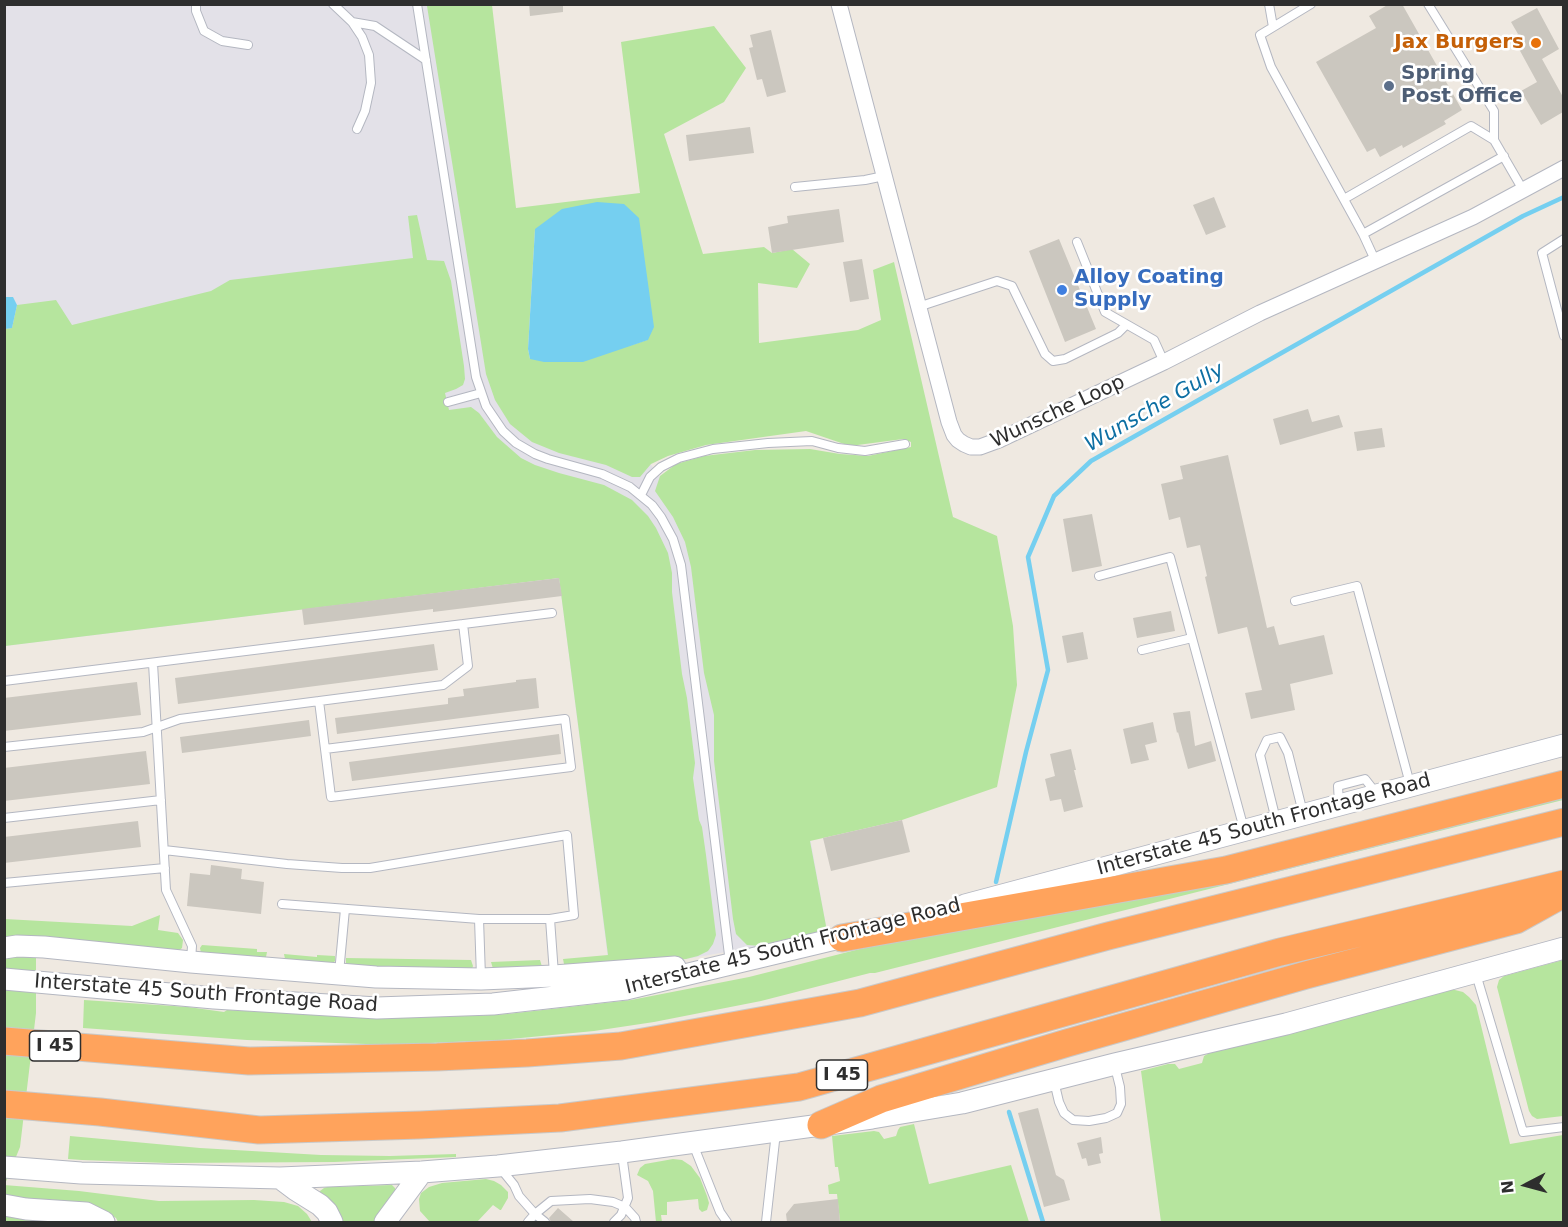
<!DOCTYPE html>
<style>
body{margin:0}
#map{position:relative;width:1568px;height:1227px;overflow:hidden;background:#efe9e1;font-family:"DejaVu Sans",sans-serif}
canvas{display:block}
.frame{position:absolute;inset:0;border:6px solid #2e2e2e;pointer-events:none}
.north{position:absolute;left:1496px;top:1155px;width:60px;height:60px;-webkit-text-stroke:4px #fff;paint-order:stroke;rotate:264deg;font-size:16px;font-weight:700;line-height:24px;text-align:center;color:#2e2e2e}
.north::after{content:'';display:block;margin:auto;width:21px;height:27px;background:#2e2e2e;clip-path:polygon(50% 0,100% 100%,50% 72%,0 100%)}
</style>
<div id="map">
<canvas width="1568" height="1227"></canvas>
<div class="frame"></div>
<div class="north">N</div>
</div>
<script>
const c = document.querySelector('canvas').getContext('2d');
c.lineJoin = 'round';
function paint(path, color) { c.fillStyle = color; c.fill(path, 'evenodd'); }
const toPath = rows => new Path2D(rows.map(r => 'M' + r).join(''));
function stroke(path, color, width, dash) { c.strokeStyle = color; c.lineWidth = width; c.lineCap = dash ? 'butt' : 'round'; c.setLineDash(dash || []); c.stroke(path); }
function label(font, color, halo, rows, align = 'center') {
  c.font = font + ' "DejaVu Sans",sans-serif'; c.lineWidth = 5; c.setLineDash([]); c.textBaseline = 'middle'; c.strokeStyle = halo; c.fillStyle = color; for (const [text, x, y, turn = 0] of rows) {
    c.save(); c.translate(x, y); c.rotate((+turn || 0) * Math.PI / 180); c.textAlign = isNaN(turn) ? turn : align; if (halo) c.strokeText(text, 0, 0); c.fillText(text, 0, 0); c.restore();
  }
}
paint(toPath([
 [4,5,464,5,512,396,637,446,693,521,810,837,827,931,761,946,686,959,609,967,559,578,5,646]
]), '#e3e1e8');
paint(toPath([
 [433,4,492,5,516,208,640,193,621,42,714,26,746,68,724,102,664,134,703,254,764,247,772,253,792,249,810,264,797,288,758,283,759,343,858,330,881,320,873,270,894,262,953,517,997,536,1013,626,1017,685,997,787,902,820,810,841,827,931,761,946,747,945,736,934,733,919,714,761,714,715,704,673,691,567,685,542,673,517,655,491,660,476,676,464,704,456,755,450,810,449,840,454,868,456,911,447,911,442,903,439,850,446,806,431,706,445,668,456,651,464,640,477,632,477,606,465,559,453,532,442,510,424,495,400,486,374,427,6],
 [535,229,647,340,632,345,530,359,528,349],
 [417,215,427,260,444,261,451,281,464,366,465,379,463,385,456,389,445,393,449,410,471,407,479,413,497,437,521,458,535,465,559,473,604,485,632,500,648,516,656,528,668,553,672,573,672,592,682,674,687,698,695,763,693,778,699,820,702,827,706,855,716,935,713,944,708,951,698,956,686,959,609,967,568,969,564,964,563,959,608,955,559,578,5,646,4,329,12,328,17,305,56,300,72,325,211,291,230,280,413,258,408,216],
 [1563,790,1563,800,875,973,870,973,761,1001,654,1022,594,1031,500,1040,408,1044,366,1044,247,1040,83,1028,84,1000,188,1007,224,1012,227,1010,370,1017,473,1016,507,1014,631,1000,749,977,935,930],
 [160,915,158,930,178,933,183,940,182,948,177,952,5,939,5,919,132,926],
 [202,945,257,949,257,952,267,952,266,957,262,961,201,953,200,948],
 [284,954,317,957,317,955,335,956,335,961,329,967,285,959],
 [13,955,36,957,36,1013,20,1147,5,1184,5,957],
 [346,958,471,960,473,966,471,972,349,968,346,963],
 [540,960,543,970,494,972,491,962],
 [1563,960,1563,1116,1537,1119,1532,1116,1529,1111,1497,987,1499,980,1504,976],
 [1447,990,1455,990,1463,992,1469,997,1476,1005,1510,1144,1563,1135,1563,1222,1161,1222,1141,1071,1168,1064,1175,1064,1179,1069,1202,1063,1204,1056,1213,1051],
 [914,1124,929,1184,1011,1165,1029,1222,840,1222,837,1194,829,1194,828,1185,840,1181,838,1167,835,1167,832,1136,874,1131,879,1132,884,1139,896,1136,898,1130,900,1127],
 [70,1136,200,1148,321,1155,390,1156,456,1154,456,1157,334,1162,168,1163,82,1160,68,1159],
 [673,1159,682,1160,691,1166,700,1178,707,1196,709,1203,707,1210,702,1212,699,1209,698,1199,667,1202,667,1215,661,1215,662,1222,656,1222,653,1191,648,1181,637,1175,640,1168,645,1164],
 [486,1179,494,1181,501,1185,508,1192,508,1198,501,1210,500,1210,493,1205,477,1222,430,1222,420,1211,419,1199,421,1193,429,1187,442,1183],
 [4,1185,79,1191,159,1201,254,1200,284,1202,298,1206,307,1214,312,1222,118,1222,116,1218,104,1210,90,1205,57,1200,22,1199,5,1196],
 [392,1185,395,1188,396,1193,375,1222,337,1222,320,1195,320,1191,324,1188,327,1187],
 [4,1212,89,1222,5,1222]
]), '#b6e59e');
paint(toPath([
 [597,202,624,204,639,218,654,327,648,340,583,362,544,362,530,359,528,349,535,229,562,209],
 [4,297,13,297,17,305,12,328,5,329]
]), '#75cff0');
stroke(toPath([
 [996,882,1026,752,1048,670,1028,557,1054,496,1091,461,1523,216,1564,197],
 [1009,1112,1043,1222]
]), '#75cff0', 4.5);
paint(toPath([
 [529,4,563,4,563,12,530,16],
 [1389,4,1402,4,1462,110,1444,121,1446,124,1403,148,1402,145,1380,157,1375,148,1367,152,1316,62,1376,28,1369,16],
 [1537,8,1559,49,1542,59,1563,97,1563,112,1541,125,1521,91,1537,82,1513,38,1518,34,1511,22],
 [771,30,786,92,767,97,762,79,757,80,749,48,753,47,750,35],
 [750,127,754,153,689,161,686,135],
 [1214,197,1226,227,1206,235,1193,205],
 [839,209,844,242,772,253,768,227,788,223,787,216],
 [1059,239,1096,329,1065,342,1029,251],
 [862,259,869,299,850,302,843,262],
 [1308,409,1312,422,1339,415,1343,427,1280,445,1273,419],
 [1382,428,1385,447,1357,451,1354,432],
 [1228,455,1267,628,1274,626,1279,645,1324,635,1333,674,1290,684,1295,710,1251,719,1245,693,1262,690,1247,627,1218,634,1205,577,1207,576,1200,545,1187,548,1180,517,1169,520,1161,484,1183,479,1180,466],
 [1092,514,1102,566,1072,572,1063,519],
 [559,578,562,596,433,612,433,609,304,625,302,609],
 [1171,611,1175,631,1137,638,1133,618],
 [1083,632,1088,659,1067,663,1062,636],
 [434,644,438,670,178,704,175,678],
 [536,678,539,708,337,734,335,718,448,704,448,698,464,696,463,689,516,682,516,680],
 [137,682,141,715,4,731,4,698],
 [1190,711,1195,746,1211,741,1216,761,1188,769,1178,732,1177,733,1173,713],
 [309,720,311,736,182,753,180,737],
 [1153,722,1157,742,1145,745,1149,760,1131,764,1123,729],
 [559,734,561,754,352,781,349,762],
 [1071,749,1076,770,1074,770,1083,807,1064,812,1061,799,1050,801,1045,779,1055,776,1050,754],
 [146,751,150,784,4,801,4,768],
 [902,820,910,852,831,871,823,838],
 [138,821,141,847,4,863,4,837],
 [211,865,242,869,241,879,264,882,261,914,187,906,190,873,210,875],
 [1038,1108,1056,1175,1064,1180,1070,1200,1044,1207,1018,1113],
 [1101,1137,1103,1153,1099,1154,1101,1163,1088,1166,1086,1158,1082,1159,1077,1143],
 [838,1199,840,1222,787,1222,786,1214,794,1204],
 [558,1208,574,1222,551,1222,549,1218]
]), '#cbc7bf');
const lane = toPath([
 [196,4,196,11,204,31,222,41,248,45],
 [333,4,352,22,362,37,369,55,371,83,365,111,357,129],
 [417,4,476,377,486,406,503,431,516,443,535,454,548,459,602,474,630,487,652,505,661,517,673,539,681,565,730,963],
 [1269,4,1273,27],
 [1311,4,1260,35,1271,67,1363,234,1375,260],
 [1428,4,1494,111,1494,140],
 [352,22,375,26,426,60],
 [795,187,865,180,884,176],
 [1344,199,1471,126,1494,140,1523,190],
 [1363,234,1504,156],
 [1564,239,1542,253,1564,336],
 [1077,242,1105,312,1154,340,1164,362],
 [918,307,997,281,1012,286,1045,354,1053,361,1065,359,1118,333,1126,325],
 [448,402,481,393],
 [641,495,650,477,661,467,679,458,713,449,768,443,812,441,838,448,865,451,905,444],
 [1099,576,1170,557,1244,829],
 [1295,601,1357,586,1410,784],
 [1142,650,1192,638],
 [153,663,166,890,192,946,191,960],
 [4,681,552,613],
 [319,701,331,797,571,767,565,719,325,749],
 [4,747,143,732,180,719,443,685,468,666,463,624],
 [1339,804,1338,786,1365,779,1376,793],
 [4,818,161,800],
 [1276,820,1260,755,1267,740,1280,737,1288,753,1303,813],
 [164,850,287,864,342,868,370,868,567,835,574,915,550,919,479,919,282,904],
 [4,883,165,868],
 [479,919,481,977],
 [550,919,554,974],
 [339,973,345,909],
 [1476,974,1523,1132,1564,1127],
 [1054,1081,1059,1102,1064,1113,1073,1120,1089,1121,1106,1118,1117,1113,1121,1104,1120,1087,1115,1067],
 [693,1144,720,1212,727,1222],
 [501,1169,514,1185,519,1196,535,1214,528,1222],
 [545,1222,535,1214,551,1201,590,1199,613,1202,625,1207,635,1218,636,1222],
 [614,1222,621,1215,628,1198,622,1154],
 [766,1222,776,1132]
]);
const street = toPath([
 [839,4,949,422,954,435,958,440,964,444,971,447,980,447,999,440,1164,362,1260,313,1473,217,1564,168]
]);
const secondary = toPath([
 [965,905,1564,745],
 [4,948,17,946,44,947,191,962,376,977,481,979,554,976,675,967],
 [4,979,214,998,377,1008,493,1004,626,989,856,934],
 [4,1167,81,1173,280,1178,422,1172,498,1166,622,1152,872,1118,962,1103,1115,1064,1286,1024,1564,948],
 [280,1178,296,1190,320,1205,327,1212,332,1222],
 [4,1205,26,1209,86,1213,104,1222],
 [385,1222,422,1172]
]);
const highway = toPath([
 [842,938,1226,870,1564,784],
 [4,1041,249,1061,437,1057,527,1053,621,1046,860,1003,1108,936,1564,822],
 [4,1104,100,1112,259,1130,420,1125,560,1118,799,1087,1280,952,1564,884],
 [821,1125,881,1099,1067,1043,1306,975,1516,920,1563,894]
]);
stroke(lane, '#b4b7c1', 10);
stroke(street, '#b4b7c1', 17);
stroke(secondary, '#b4b7c1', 23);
stroke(highway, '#c9c9c9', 29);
stroke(lane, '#fff', 8);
stroke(street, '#fff', 15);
stroke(secondary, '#fff', 21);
stroke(highway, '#ffa35c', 27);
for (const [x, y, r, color] of [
 [1536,43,6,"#e8710a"],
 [1389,86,6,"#5c6f8a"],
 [1062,290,6,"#3f7fe0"]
]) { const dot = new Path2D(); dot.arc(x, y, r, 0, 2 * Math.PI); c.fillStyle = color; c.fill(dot); stroke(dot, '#fff', 2); }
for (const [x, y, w] of [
 [55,1046,51],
 [842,1075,51]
]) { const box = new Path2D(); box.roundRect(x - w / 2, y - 15, w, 30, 4.5); c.fillStyle = '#fff'; c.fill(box); stroke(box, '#2e2e2e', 1.5); }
label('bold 18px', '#2e2e2e', null, [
 ["I 45",55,1046],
 ["I 45",842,1075]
]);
label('bold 20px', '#c56008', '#fff', [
 ["Jax Burgers",1524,43]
], 'right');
label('bold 20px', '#4e5e75', '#fff', [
 ["Spring",1401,74],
 ["Post Office",1401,97]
], 'left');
label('bold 20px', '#366cbe', '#fff', [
 ["Alloy Coating",1074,278],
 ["Supply",1074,301]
], 'left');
label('20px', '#2e2e2e', '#fff', [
 ["Wunsche Loop",1058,412,-25],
 ["Interstate 45 South Frontage Road",1264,825,-15],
 ["Interstate 45 South Frontage Road",793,947,-14],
 ["Interstate 45 South Frontage Road",206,994,4]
]);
label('italic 21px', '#0d6fa3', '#fff', [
 ["Wunsche Gully",1155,408,-30]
]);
</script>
